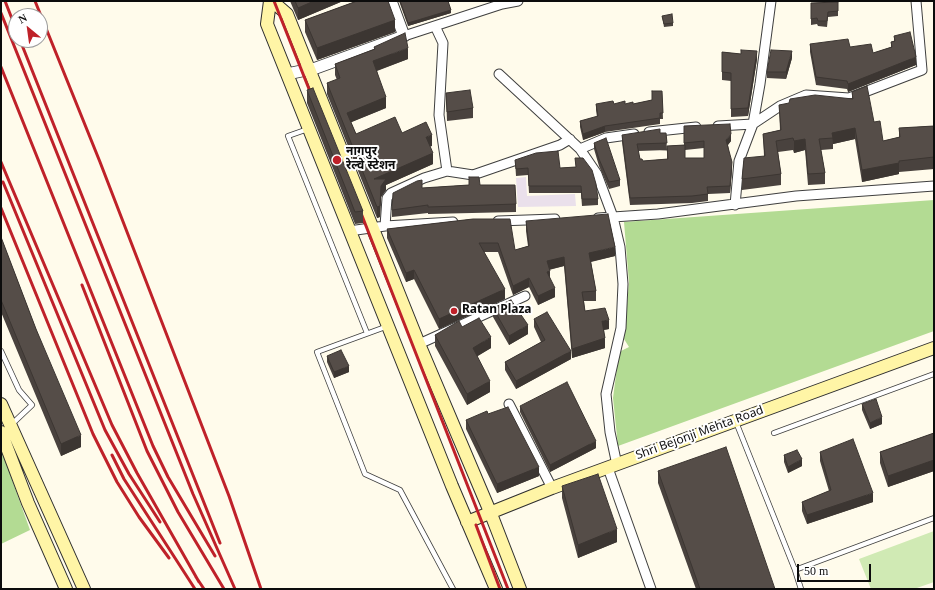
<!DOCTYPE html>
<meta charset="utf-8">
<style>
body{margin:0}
#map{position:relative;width:935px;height:590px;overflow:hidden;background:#fffbeb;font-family:Georgia,serif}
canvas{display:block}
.frame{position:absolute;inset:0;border:2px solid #0c0c0c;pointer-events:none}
.north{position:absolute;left:8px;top:8px;width:40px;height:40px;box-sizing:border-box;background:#fff;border:1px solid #9e9e9e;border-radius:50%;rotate:331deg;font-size:11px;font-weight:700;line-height:16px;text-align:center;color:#0c0c0c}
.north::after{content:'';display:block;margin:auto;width:14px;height:18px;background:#bf2129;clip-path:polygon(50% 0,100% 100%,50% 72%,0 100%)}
.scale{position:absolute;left:797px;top:564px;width:74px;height:18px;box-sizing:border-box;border:2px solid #0c0c0c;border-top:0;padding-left:5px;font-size:12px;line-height:14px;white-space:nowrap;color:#0c0c0c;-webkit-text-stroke:3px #fff;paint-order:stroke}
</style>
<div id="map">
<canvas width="935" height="590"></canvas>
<div class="frame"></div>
<div class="north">N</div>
<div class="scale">50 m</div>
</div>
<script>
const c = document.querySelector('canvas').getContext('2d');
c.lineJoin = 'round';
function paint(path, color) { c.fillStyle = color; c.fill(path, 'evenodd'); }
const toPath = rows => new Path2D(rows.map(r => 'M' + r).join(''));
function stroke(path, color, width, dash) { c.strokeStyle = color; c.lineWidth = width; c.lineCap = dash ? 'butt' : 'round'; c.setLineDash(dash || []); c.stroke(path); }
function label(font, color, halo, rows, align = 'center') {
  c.font = font + ' Georgia,"Noto Sans Devanagari",serif'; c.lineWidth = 4; c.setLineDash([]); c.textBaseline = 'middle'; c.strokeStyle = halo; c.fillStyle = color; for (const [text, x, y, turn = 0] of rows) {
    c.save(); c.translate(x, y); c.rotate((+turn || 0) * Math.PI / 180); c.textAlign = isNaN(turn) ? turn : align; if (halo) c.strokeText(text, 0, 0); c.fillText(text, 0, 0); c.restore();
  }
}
paint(toPath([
 [526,177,527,196,575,194,576,206,518,207,516,178]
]), '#eae0eb');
paint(toPath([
 [934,531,934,582,914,589,871,589,859,559]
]), '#d0eab4');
paint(toPath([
 [934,200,934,331,618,446,613,398,619,352,629,347,624,339,629,282,624,222],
 [1,449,30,530,1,544]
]), '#b3db93');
const service = toPath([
 [308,129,288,136,367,333],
 [388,326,317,352,365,474,400,490,453,589],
 [1,351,19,390,32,405,12,424],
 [736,422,795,570,934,518],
 [774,433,934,374],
 [795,570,801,589]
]);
const minor = toPath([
 [404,36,502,4,518,1],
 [499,74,580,149,597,174,613,217,658,214,796,196,934,186],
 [718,126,753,124,780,106,806,95,849,98,922,70,916,1],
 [649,132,696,127],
 [580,149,606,138,634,134],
 [447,171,473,175,560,145,570,139],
 [735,205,739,161,753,124,760,84,771,1],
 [598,218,613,217,620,247,623,284,621,328,606,394,610,432,617,465],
 [498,221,555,219],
 [385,226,387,198,391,193,424,178,447,171,439,115,443,43,435,26],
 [349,231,385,226,453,222],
 [419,344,525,296],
 [509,404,552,488],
 [608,468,651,589]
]);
const tertiary = toPath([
 [287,74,316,68,404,36,391,1]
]);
const secondary = toPath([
 [270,1,267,24,452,486,496,589],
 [272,1,287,14,419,344,491,514,520,589],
 [1,404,84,589],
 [1,432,28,503,66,589],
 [467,522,552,488,934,348]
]);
stroke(service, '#3f3f3f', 6);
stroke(minor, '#3f3f3f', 11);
stroke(tertiary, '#3f3f3f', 13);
stroke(secondary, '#2e2e2e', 14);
stroke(service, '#fff', 4.5);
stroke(minor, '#fff', 9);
stroke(tertiary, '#fff', 11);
stroke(secondary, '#fff5a6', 12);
stroke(toPath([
 [5,1,16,29],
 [35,1,100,162,229,496,261,589],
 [274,1,313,99],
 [1,13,193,494,235,589],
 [20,40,220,543],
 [1,67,153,446,168,477,215,556],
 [1,162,112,425,137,473,199,582],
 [3,182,105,430,129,474,160,522],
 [1,208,93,434,117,482,139,517,169,558],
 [359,208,508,589],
 [82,285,147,451,178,512,224,589],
 [112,455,124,479,195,589],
 [476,525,500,589],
 [196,577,204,589]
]), '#bf2129', 3);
paint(toPath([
 [290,1,343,1,298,20],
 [354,1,388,1,395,32,317,60,305,32,305,20,354,2],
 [399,1,448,1,451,13,408,26],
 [838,2,838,16,828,17,827,27,818,26,817,24,811,25,811,3],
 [662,16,673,23,673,26,664,27],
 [894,36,916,65,848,92,847,89,816,85,810,52,810,44,850,47,873,53,891,47,891,42,894,41],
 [374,47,408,59,377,71,386,108,351,122,356,134,402,133,432,146,430,146,433,164,386,185,386,190,381,197,380,217,377,218,327,94,327,83,337,80,335,75,335,64,374,49],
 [722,52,741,54,757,59,748,116,731,117,731,81,722,80],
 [792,58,786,79,767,78,767,72],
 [307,90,363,211,363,223,355,224,307,103],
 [662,91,663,119,660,119,660,124,605,132,583,140,580,127,580,121,597,117,596,110,596,104,633,104,652,100],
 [852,92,874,122,883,141,899,137,899,128,934,126,934,169,899,172,899,174,862,182,855,139,833,144,833,149,821,150,825,173,825,184,808,185,805,150,794,153,793,150,778,152,781,174,781,185,742,190,742,179,764,156,763,134,780,130,779,105,852,98],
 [446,93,473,108,473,118,447,121],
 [684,126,731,141,728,145,732,169,730,193,708,194,708,201,692,203,630,205,622,142,622,135,666,133,667,150,638,151,640,159,643,161,667,159,667,146,684,145],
 [704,148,704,158,685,158,685,150],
 [594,143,620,180,620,186,609,189,599,166,594,149],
 [575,158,598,199,598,205,582,206,581,193,529,193,528,175,516,176,515,160,560,168,576,167],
 [469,177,480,185,516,204,516,212,428,214,428,213,392,217,392,210,422,188,469,185],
 [473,219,515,250,528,246,526,231,526,221,615,256,591,262,596,291,596,301,584,301,585,311,609,329,604,330,605,348,572,358,564,266,549,270,550,278,555,297,538,305,529,287,513,295,498,252,484,252,505,299,439,329,414,279,406,282,387,238,387,229],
 [1,237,81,447,61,456,1,312],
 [493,308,528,334,509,345,493,317],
 [534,319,571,359,516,389,505,370,505,362,541,342,534,327],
 [462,327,491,348,477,356,490,392,467,405,435,346,435,335],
 [327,356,349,372,334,378,327,362],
 [862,404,882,424,870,429,862,410],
 [520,406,596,448,550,472,520,412],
 [488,414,539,476,497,493,466,429,466,420],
 [934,433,934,471,888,487,880,463,880,452],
 [820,452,873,502,807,524,802,511,802,502,829,491,820,461],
 [784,455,802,466,788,473,784,462],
 [658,471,775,589,696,589,658,483],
 [562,486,617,542,578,558,562,498]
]), '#49423e');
paint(toPath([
 [314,1,343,1,298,20,298,8],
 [451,10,451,13,408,26,408,23],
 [395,20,395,32,317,60,317,48],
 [408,48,408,59,373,72,373,61],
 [757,51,757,59,748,116,748,108],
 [792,51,792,58,786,79,786,72],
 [916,57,916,65,848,92,848,84],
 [386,97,386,108,347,124,347,113],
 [605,126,605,132,583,140,583,134],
 [855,128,855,139,833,144,832,133],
 [731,134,731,141,726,147,726,140],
 [432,135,432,146,426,148,426,137],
 [805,139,805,150,794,153,794,141],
 [433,153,433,164,386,185,386,190,381,197,380,217,377,218,377,207,374,179],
 [732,162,732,169,730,193,730,186],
 [899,163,899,174,862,182,862,170],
 [615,247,615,256,589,262,589,253],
 [564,257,564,266,547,270,547,261],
 [414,270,414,279,406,282,406,273],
 [550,271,550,280,547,272],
 [529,278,529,287,513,295,513,286],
 [555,288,555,297,538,305,538,296],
 [505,289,505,299,439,329,439,319],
 [609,320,609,329,602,330,602,321],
 [528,325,528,334,509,345,509,336],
 [491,337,491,348,473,359,473,348],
 [605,338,605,348,572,358,572,349],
 [571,351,571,359,516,389,516,381],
 [349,366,349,372,334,378,334,372],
 [490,381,490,392,467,405,467,394],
 [882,417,882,424,870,429,870,423],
 [81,435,81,447,61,456,61,444],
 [596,441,596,448,550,472,550,465],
 [802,459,802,466,788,473,788,467],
 [934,460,934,471,888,487,888,476],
 [539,467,539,476,497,493,497,484],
 [873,493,873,502,807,524,807,515],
 [617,529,617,542,578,558,578,545]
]), '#3c3632');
const building = toPath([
 [295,1,314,1,298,8,295,1],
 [357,1,388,1,395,20,317,48,305,20,357,1],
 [400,1,448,1,451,10,408,23,400,1],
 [838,2,838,11,828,12,827,21,818,21,817,18,811,19,811,3,838,2],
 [672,14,673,23,664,24,662,16,672,14],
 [910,32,916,57,848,84,847,81,816,77,810,44,848,39,850,47,871,44,873,53,892,47,891,42,895,41,894,36,910,32],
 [405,33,408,48,373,61,386,97,347,113,356,134,395,117,402,133,426,122,432,135,426,137,433,153,374,179,386,179,381,186,380,206,377,207,327,83,340,78,335,64,375,49,374,47,405,33],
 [741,50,757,51,748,108,731,109,731,73,722,72,722,52,741,54,741,50],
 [771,50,792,51,786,72,767,72,771,50],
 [867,86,874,122,880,121,883,141,900,137,899,128,934,126,934,157,899,161,899,163,862,170,855,128,832,133,833,138,819,139,825,173,808,174,805,139,794,141,793,138,776,141,781,174,742,179,744,158,765,156,763,134,781,130,779,105,789,103,790,99,815,95,853,99,852,92,867,86],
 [313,88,363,211,355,212,307,90,313,88],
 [470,90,473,108,447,112,446,93,470,90],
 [652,91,662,91,663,113,660,113,660,118,605,126,583,134,580,121,598,116,596,104,613,101,614,104,625,101,625,104,633,102,633,104,652,100,652,91],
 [730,124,731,134,726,140,732,162,730,186,707,187,708,194,692,196,630,198,622,135,660,129,660,133,666,133,667,143,637,144,640,159,642,159,643,161,668,159,667,146,685,145,685,158,704,158,704,141,684,143,684,126,730,124],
 [606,138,620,180,609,182,599,159,594,143,606,138],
 [558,151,560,168,576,167,575,158,583,158,592,170,596,184,598,199,582,199,581,186,529,186,528,168,516,169,515,160,536,153,558,151],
 [469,177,479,177,480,185,515,185,516,204,428,207,428,205,392,210,393,193,417,181,422,180,422,188,469,185,469,177],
 [608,214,615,247,589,253,596,291,582,292,585,311,605,308,609,320,602,321,605,338,572,349,564,257,547,261,550,271,547,272,555,288,538,296,529,278,513,286,498,243,479,243,505,289,439,319,414,270,406,273,387,229,473,219,510,219,515,250,529,246,526,221,608,214],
 [1,237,36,329,81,435,61,444,1,300,1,237],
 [511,300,528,325,509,336,493,308,511,300],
 [547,312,571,351,516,381,505,362,545,340,534,319,547,312],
 [479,318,491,337,473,348,490,381,467,394,435,335,459,321,462,327,479,318],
 [341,350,349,366,334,372,327,356,341,350],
 [567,382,596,441,550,465,520,406,567,382],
 [876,399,882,417,870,423,862,404,876,399],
 [508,407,539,467,497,484,466,420,487,411,488,414,508,407],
 [934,433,934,460,888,476,880,452,934,433],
 [853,439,873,493,807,515,802,502,831,490,820,452,853,439],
 [726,447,775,589,700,589,658,471,726,447],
 [797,450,802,459,788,467,784,455,797,450],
 [598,474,617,529,578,545,562,486,598,474]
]);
paint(building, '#554d48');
stroke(building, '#3c3632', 1);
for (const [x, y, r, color] of [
 [337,160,5,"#bf2129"],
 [454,311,4,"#bf2129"]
]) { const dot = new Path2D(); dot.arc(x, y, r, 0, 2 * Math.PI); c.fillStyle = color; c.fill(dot); stroke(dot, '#fff', 1.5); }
label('bold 12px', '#0c0c0c', '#fff', [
 ["नागपुर",346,153],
 ["रेल्वे स्टेशन",346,167],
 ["Ratan Plaza",462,311]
], 'left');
label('12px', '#0c0c0c', '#fff', [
 ["Shri Bejonji Mehta Road",700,434,-20]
]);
</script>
